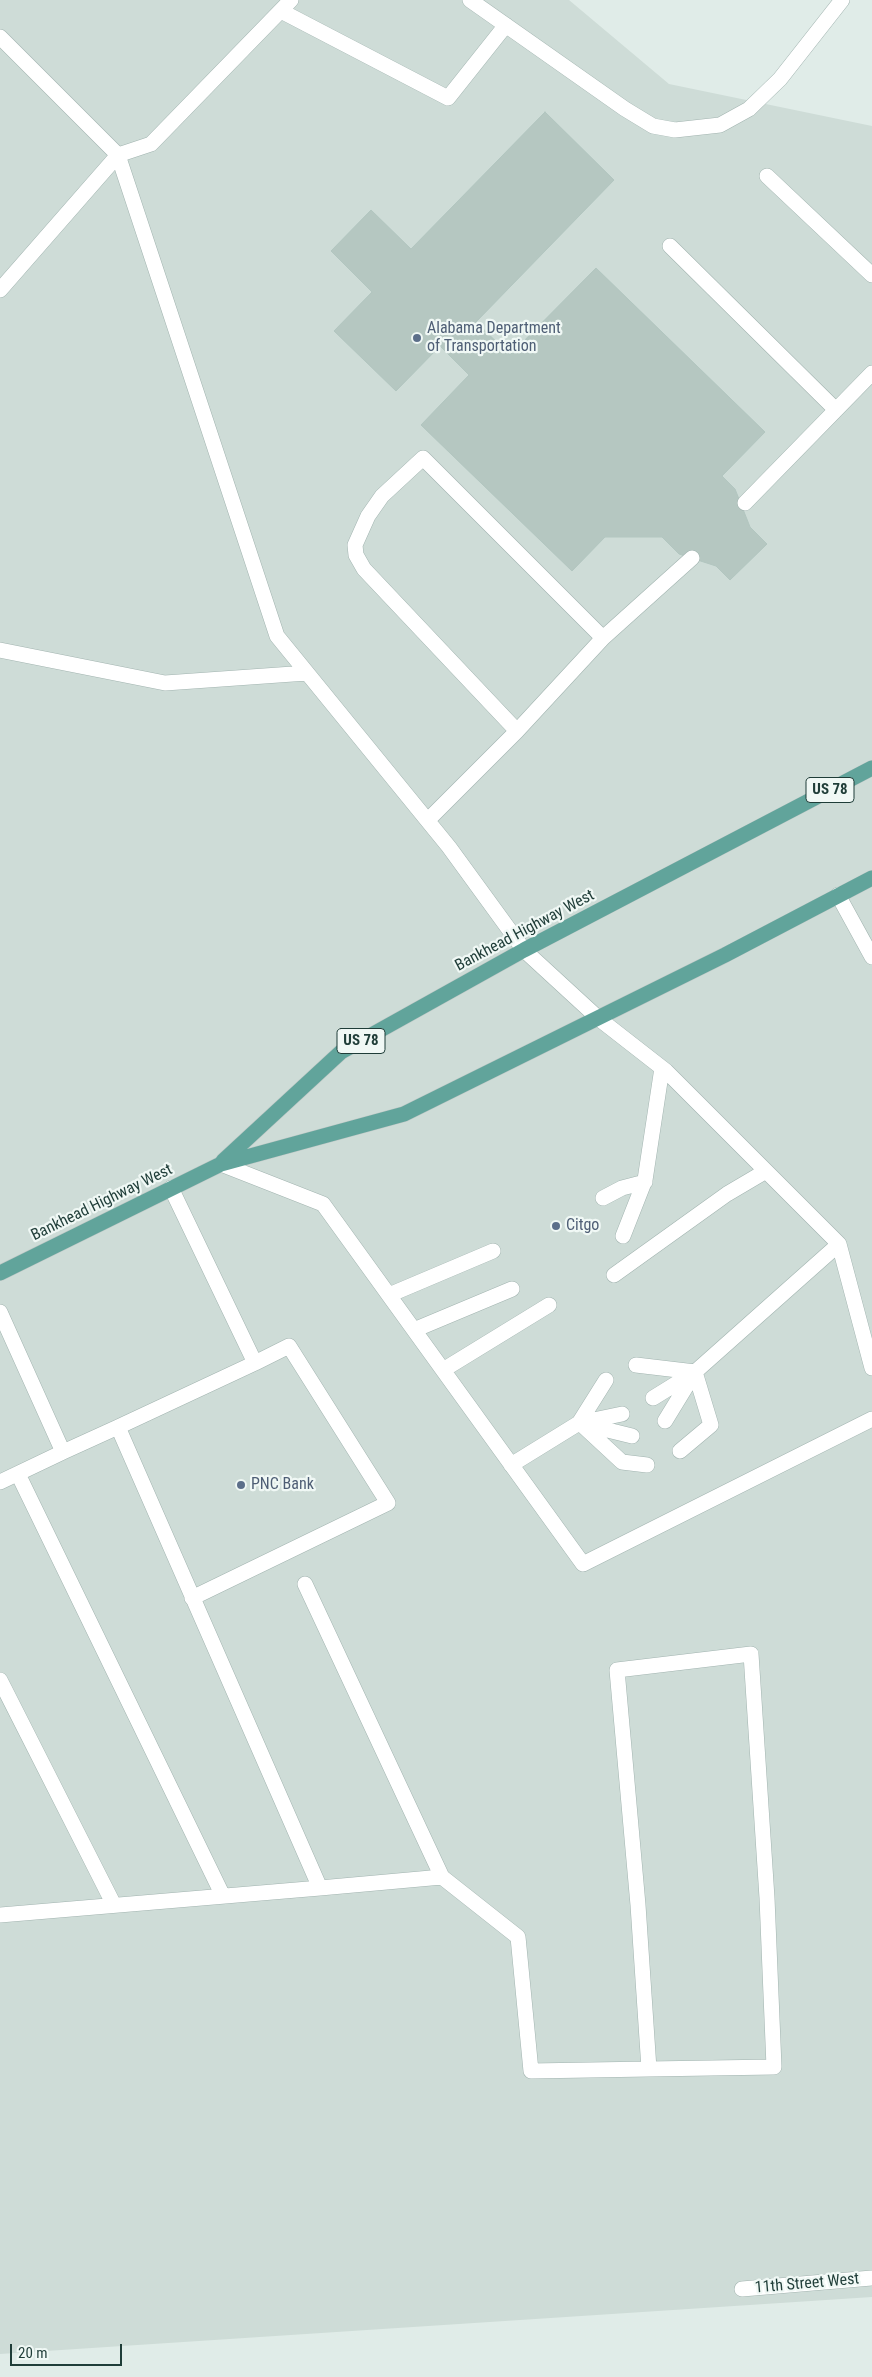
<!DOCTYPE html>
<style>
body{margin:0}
#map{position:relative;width:872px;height:2377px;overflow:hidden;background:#e0ece8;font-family:"Roboto Condensed",sans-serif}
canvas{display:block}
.scale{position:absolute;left:10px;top:2344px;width:112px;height:22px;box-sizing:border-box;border:2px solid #1f3d38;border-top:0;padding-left:6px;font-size:15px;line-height:18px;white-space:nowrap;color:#1f3d38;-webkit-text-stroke:4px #f0f8f5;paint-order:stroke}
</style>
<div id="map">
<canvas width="872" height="2377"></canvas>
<div class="scale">20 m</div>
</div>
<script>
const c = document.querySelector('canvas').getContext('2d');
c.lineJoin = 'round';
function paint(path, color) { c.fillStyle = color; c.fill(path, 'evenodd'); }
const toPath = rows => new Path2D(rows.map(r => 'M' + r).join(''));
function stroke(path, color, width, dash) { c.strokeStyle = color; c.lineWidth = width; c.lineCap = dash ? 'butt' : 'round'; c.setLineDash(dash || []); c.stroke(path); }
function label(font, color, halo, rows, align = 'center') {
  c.font = font + ' "Roboto Condensed",sans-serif'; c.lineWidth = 4.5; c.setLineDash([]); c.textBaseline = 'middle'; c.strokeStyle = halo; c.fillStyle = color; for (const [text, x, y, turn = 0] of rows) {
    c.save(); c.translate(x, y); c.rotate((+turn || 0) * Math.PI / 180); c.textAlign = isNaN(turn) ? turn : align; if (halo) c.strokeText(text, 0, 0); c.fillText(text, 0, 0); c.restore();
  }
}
paint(toPath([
 [0,0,569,0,669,84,872,126,872,2297,0,2354]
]), '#cedcd7');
const building = toPath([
 [545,112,614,180,476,322,510,355,596,268,765,432,722,476,735,489,750,527,767,544,730,580,716,566,679,554,662,537,605,537,572,571,421,425,469,375,440,346,396,391,334,331,372,292,331,251,371,210,411,249,545,112]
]);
paint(building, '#b5c7c1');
stroke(building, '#b2c6c0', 1);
const lane = toPath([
 [470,0,625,109,653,126,675,130,720,125,749,109,780,79,842,0],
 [281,11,448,98,506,25],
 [0,37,118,155,151,144,291,0],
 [767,176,872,275],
 [670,246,836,410],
 [0,290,118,155,277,636,449,847,524,950,598,1018,666,1071,839,1244,872,1368],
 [745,503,872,373],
 [603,638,692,558],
 [0,650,165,683,307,673],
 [428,820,517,731,364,569,356,555,355,545,368,516,382,496,423,458,603,638,517,731],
 [838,895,872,957],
 [221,1164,323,1204,583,1564,872,1419],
 [171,1188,255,1363,289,1346,388,1503,192,1598],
 [603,1198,622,1188,645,1182],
 [623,1236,645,1180,662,1068],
 [614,1275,727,1194,766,1171],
 [389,1295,493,1251],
 [0,1312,63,1452,118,1427,320,1888,0,1915],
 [414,1330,512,1289],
 [636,1365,695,1372,653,1398],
 [443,1370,549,1305],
 [695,1372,839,1244],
 [622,1414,579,1423,632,1436],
 [665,1421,695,1372,711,1425,680,1451],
 [581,1424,622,1462,647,1465],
 [118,1427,255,1363],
 [511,1465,579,1423,606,1380],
 [18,1474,223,1896],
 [0,1482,63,1452],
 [305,1584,442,1877,320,1888],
 [0,1680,114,1905],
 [442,1877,518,1937,531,2071,649,2069,774,2067,767,1898,751,1654,617,1670,638,1905,649,2069]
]);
const street = toPath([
 [742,2289,872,2278]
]);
const primary = toPath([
 [223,1161,341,1052,524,950,872,768],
 [0,1273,221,1164,404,1114,725,955,872,878]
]);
stroke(lane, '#a2b4b0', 16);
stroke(street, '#a2b4b0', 16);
stroke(primary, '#c0c9c7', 16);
stroke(lane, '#fff', 15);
stroke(street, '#fff', 15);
stroke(primary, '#61a49b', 15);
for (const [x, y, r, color] of [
 [417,338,5,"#5c6f8a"],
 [556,1226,5,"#5c6f8a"],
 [241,1485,5,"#5c6f8a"]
]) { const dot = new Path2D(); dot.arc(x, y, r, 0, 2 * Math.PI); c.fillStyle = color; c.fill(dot); stroke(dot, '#f0f8f5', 2); }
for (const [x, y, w] of [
 [830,790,48],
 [361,1041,48]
]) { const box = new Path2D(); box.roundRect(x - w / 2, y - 12.5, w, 25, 4); c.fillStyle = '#f0f8f5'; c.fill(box); stroke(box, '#1f3d38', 1); }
label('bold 15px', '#1f3d38', null, [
 ["US 78",830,790],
 ["US 78",361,1041]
]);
label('16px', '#4e5e75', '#f0f8f5', [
 ["Alabama Department",427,329],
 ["of Transportation",427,347],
 ["Citgo",566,1226],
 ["PNC Bank",251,1485]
], 'left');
label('16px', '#1f3d38', '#f0f8f5', [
 ["Bankhead Highway West",525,931,-28],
 ["Bankhead Highway West",102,1203,-26],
 ["11th Street West",807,2284,-5]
]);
</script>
